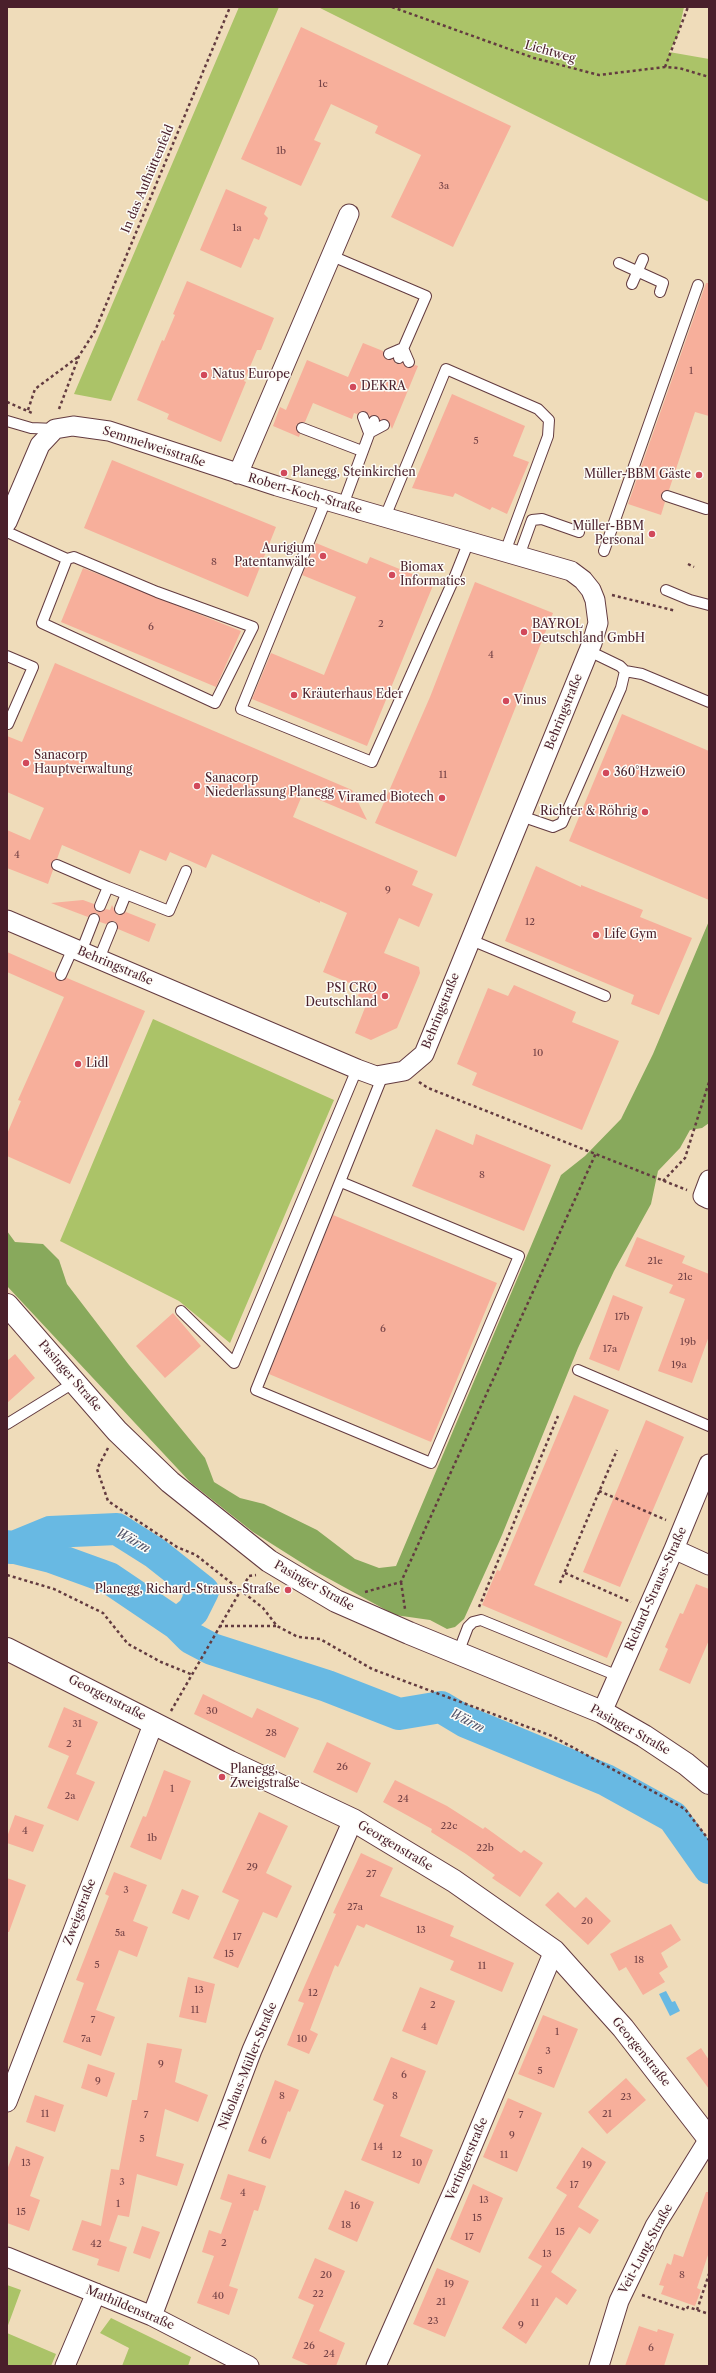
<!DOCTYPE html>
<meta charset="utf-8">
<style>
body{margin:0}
#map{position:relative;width:716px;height:2373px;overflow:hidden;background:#efdcba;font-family:"Libre Caslon Text",serif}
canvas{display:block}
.frame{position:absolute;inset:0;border:8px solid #4a1f2b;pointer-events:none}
</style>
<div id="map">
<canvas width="716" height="2373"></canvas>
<div class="frame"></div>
</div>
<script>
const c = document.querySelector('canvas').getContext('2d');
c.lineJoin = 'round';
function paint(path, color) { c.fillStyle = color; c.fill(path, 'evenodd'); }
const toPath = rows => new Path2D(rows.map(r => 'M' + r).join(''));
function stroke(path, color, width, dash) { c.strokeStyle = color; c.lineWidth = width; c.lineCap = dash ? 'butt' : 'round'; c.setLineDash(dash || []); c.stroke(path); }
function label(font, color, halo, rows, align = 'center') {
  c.font = font + ' "Libre Caslon Text",serif'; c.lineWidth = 3; c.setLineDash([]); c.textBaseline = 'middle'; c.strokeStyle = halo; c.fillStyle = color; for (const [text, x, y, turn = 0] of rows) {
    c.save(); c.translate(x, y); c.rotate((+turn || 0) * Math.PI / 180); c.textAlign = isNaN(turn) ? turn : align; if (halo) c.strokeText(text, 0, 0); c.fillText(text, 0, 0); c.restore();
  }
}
paint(toPath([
 [239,7,279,7,111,401,74,394],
 [318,7,684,7,678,35,669,52,709,59,709,202],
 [153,1019,334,1100,230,1343,179,1301,60,1241],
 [7,2285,21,2290,7,2328],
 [111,2318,191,2357,188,2366,122,2366,129,2348,100,2333],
 [7,2333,56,2354,51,2366,7,2366]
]), '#abc368');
paint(toPath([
 [709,921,709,1123,702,1128,690,1130,680,1148,658,1171,651,1204,614,1271,578,1348,502,1535,464,1619,455,1627,447,1629,430,1620,395,1615,313,1570,253,1532,191,1483,7,1286,7,1231,15,1242,43,1244,59,1260,67,1284,129,1365,205,1458,214,1482,240,1498,264,1504,317,1530,355,1559,379,1568,396,1566,561,1175,585,1156,621,1119,653,1054]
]), '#88a95c');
paint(toPath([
 [666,1991,672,2002,675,2001,680,2011,670,2016,659,1994]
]), '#68b9e3');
stroke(toPath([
 [7,1546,51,1557,109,1578,177,1624,191,1638,212,1649,327,1686,399,1714,441,1707,466,1722,606,1780,673,1817,709,1868],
 [11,1548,50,1532,117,1529,155,1553,203,1591,193,1611,177,1624]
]), '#68b9e3', 32);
paint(toPath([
 [301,27,511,126,453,247,391,217,421,155,375,133,378,126,331,104,314,140,321,143,301,186,241,159],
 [226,189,267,207,264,214,268,218,259,240,254,238,241,268,200,250],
 [187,281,274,318,261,350,257,350,244,381,246,382,221,442,167,419,169,414,137,400,162,340,164,341,175,315,173,314],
 [706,283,709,283,709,416,695,412,669,490,661,494,661,498,665,502,661,515,628,504],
 [363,343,383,351,385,359,393,359,396,364,403,363,408,368,415,365,418,366,392,429,388,420,380,420,376,415,370,416,364,411,357,414,354,413,352,419,313,403,305,422,301,422,296,425,296,429,300,434,299,437,273,426,280,407,286,410,307,360,348,377],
 [452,394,525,426,513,456,529,462,507,514,492,507,490,510,455,493,453,497,412,488],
 [112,460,276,527,248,597,84,528],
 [316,543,367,564,370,557,434,583,367,746,252,699,271,653,324,675,356,597,302,575],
 [83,568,241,631,216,687,61,622],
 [475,582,553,613,456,857,375,823,430,697],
 [55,663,352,790,367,820,303,793,293,817,418,871,412,885,433,894,419,927,399,918,384,953,419,967,420,973,397,1028,371,1040,355,1033,368,1000,358,996,361,988,323,972,347,913,320,901,320,903,212,854,206,868,170,852,166,861,140,850,130,874,62,845,57,859,51,863,53,870,48,884,7,868,7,830,30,840,44,808,7,792,7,736,22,742],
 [622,714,709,751,709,900,569,841],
 [536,866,581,887,581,885,643,910,640,917,692,938,659,1015,631,1004,634,995,505,941],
 [83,900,94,904,95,910,98,912,106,909,110,910,112,905,117,915,121,915,126,912,156,924,149,942,118,929,115,921,111,921,106,924,100,922,100,918,97,913,90,914,88,917,51,903],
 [7,952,55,973,56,978,59,981,67,978,145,1011,70,1184,7,1156,7,1134,21,1101,18,1100,64,997,7,972],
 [514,985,576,1012,572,1022,619,1041,582,1130,472,1085,477,1073,457,1064,488,988,508,996],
 [436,1129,473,1145,476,1134,551,1165,524,1231,412,1186],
 [333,1215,497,1283,431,1442,269,1374],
 [637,1237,685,1256,682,1263,709,1274,709,1336,692,1383,658,1371,685,1299,669,1293,673,1285,625,1266],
 [613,1295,643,1307,619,1371,589,1359],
 [173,1313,201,1346,165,1378,136,1346],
 [15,1354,35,1378,7,1403,7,1361],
 [574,1395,609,1410,534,1585,622,1622,607,1658,482,1605,497,1570,500,1571],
 [646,1420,684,1437,620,1587,583,1572],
 [696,1584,709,1589,709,1640,690,1684,659,1670,668,1649,665,1647,680,1613,683,1614],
 [203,1694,252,1718,257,1708,299,1728,285,1758,194,1714],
 [64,1707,98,1722,76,1774,95,1782,78,1821,47,1808,69,1756,48,1747],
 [327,1742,371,1763,357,1793,313,1772],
 [164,1770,191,1781,161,1860,130,1847,143,1816,146,1817],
 [395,1780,447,1806,483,1829,485,1827,521,1853,524,1850,543,1863,520,1897,492,1878,495,1875,466,1854,431,1832,432,1829,383,1802],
 [259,1812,288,1826,266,1873,292,1886,277,1918,263,1912,238,1968,213,1958,239,1900,222,1892],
 [15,1815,44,1825,33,1852,7,1843,7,1837],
 [361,1853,393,1868,380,1896,454,1926,450,1936,514,1963,502,1992,450,1970,454,1961,366,1924,364,1928,357,1925,338,1967,335,1965,310,2030,318,2034,309,2054,287,2045,304,2003,298,2001,336,1914,333,1913],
 [114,1872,147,1885,133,1921,148,1927,137,1957,119,1950,96,2010,115,2017,101,2056,63,2042,84,1983,76,1980,109,1896,105,1894],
 [7,1878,26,1885,9,1932,7,1932],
 [182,1889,199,1896,189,1920,172,1913],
 [558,1892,575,1908,586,1897,611,1921,588,1945,545,1905],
 [671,1924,681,1940,661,1953,668,1967,659,1973,665,1982,643,1995,626,1967,619,1971,610,1954],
 [188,1977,215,1984,206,2023,179,2017],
 [420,1987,455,2001,437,2045,402,2031],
 [543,2015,578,2029,554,2088,518,2074],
 [147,2043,182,2049,175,2082,208,2095,198,2122,165,2109,156,2156,184,2164,177,2186,137,2174,129,2217,118,2215,109,2241,127,2247,119,2272,97,2265,99,2259,72,2250,82,2220,101,2226,111,2169,119,2170,132,2100,137,2100],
 [701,2048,709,2060,709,2089,686,2058],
 [391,2057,426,2071,400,2136,433,2150,419,2184,361,2160,384,2105,373,2100],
 [88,2064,115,2073,107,2097,81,2088],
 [626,2078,646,2100,607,2134,588,2112],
 [275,2080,299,2090,290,2112,288,2111,270,2159,248,2151],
 [35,2095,64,2105,55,2132,26,2122],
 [508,2098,542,2113,517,2172,483,2157],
 [16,2146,44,2157,30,2196,40,2200,29,2231,7,2223,7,2170],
 [582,2147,606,2162,578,2207,599,2220,590,2234,579,2227,551,2272,577,2290,567,2305,556,2297,526,2344,502,2328,542,2266,528,2258,567,2195,556,2188],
 [228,2174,266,2186,258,2211,254,2210,229,2286,238,2289,229,2315,197,2303,214,2256,202,2252,209,2230,221,2234,232,2203,220,2199],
 [473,2184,503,2198,480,2253,450,2239],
 [345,2190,374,2202,357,2242,328,2229],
 [706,2192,709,2192,709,2252,697,2288,701,2290,695,2306,661,2294,664,2286,659,2285,667,2263,671,2265,674,2254,683,2257],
 [142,2226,160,2232,150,2259,133,2253],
 [315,2258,345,2271,319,2331,345,2343,336,2366,311,2366,292,2358,314,2305,298,2298],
 [437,2268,469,2281,445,2337,413,2324],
 [639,2326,657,2332,658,2329,674,2334,664,2366,625,2366]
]), '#f7af9b');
const lane = toPath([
 [332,256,426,296,399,358],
 [619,263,663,283,660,292],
 [632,284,643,259],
 [403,348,409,362],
 [389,354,403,348],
 [363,417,369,433],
 [7,421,31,428,55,429],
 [302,428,362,451],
 [369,433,384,425],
 [667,496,706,509],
 [326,500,241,709,372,762,453,581,469,541],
 [343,505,374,421],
 [385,517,446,369,538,409,549,420,548,436,505,552],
 [7,532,67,559,74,557,157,592,253,627,215,703,42,623,67,559],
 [604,551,698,285],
 [519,556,532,520,542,519,579,532],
 [666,590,690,600,709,605],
 [7,656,33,667,8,724],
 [625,671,642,674,709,702],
 [521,816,553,827,562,823,621,688,625,671,620,666,589,651],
 [57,865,108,887,100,906],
 [108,887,169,911,186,871],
 [120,909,126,894],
 [471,940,605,996],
 [81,952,94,919],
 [99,959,112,927],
 [61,975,73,948],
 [341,1182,519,1256,431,1463,256,1390,383,1075],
 [181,1311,234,1363,357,1069],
 [578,1370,709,1426],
 [7,1424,75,1382],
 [458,1653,468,1627,473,1622,481,1620,618,1676]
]);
const street = toPath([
 [238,474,349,214],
 [7,522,40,445,55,429,73,426,109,431,277,486,571,571,583,580,591,590,595,600,598,623,592,643,424,1054,404,1071,376,1076,357,1069,7,920],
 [709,1180,703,1196,709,1199],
 [674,1549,709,1565],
 [602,1712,674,1549,709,1464],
 [7,2102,154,1722],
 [7,2257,152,2316,249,2366],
 [152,2316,252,2050,353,1820],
 [65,2366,96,2293],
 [376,2366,455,2187,554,1951],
 [599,2366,619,2301,655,2226,709,2139]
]);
const secondary = toPath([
 [7,1305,117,1431,170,1482,269,1561,336,1601,409,1633,602,1712,644,1736,686,1764,709,1783],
 [7,1649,230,1762,353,1820,454,1881,554,1951,623,2028,709,2139]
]);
stroke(lane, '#633b40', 12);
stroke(street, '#633b40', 21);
stroke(secondary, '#633b40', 24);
stroke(toPath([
 [392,7,534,58,599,75,665,67,679,68,709,77],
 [665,67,688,7],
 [7,402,32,413],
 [59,409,79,356,95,331,230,7],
 [28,410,35,389,78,357],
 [688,564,694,567],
 [612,595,676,611],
 [419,1082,428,1088,687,1190],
 [663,1181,685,1158,709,1082],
 [108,1448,97,1469,108,1501,177,1547,196,1555,263,1608,277,1626,298,1637,320,1639,372,1669,552,1736,685,1809,709,1840],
 [599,1491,666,1520],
 [565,1573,631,1602],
 [7,1575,54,1589,103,1613,128,1644,161,1662,193,1675],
 [401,1582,405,1609],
 [560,1583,617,1450],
 [365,1592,401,1582,596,1153],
 [479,1607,558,1416],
 [219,1626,276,1626],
 [171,1711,249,1576,256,1575],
 [642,2295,686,2310,688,2307,709,2314],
 [697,2310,709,2274]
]), '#633b40', 2.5, [3, 3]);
stroke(lane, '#fff', 10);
stroke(street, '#fff', 19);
stroke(secondary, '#fff', 22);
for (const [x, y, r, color] of [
 [204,375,4,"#d1495b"],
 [353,387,4,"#d1495b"],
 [284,473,4,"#d1495b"],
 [699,475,4,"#d1495b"],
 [652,534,4,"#d1495b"],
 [323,556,4,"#d1495b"],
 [392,575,4,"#d1495b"],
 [524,632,4,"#d1495b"],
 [294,695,4,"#d1495b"],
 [506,701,4,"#d1495b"],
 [26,763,4,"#d1495b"],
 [606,773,4,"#d1495b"],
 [197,786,4,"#d1495b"],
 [442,798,4,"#d1495b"],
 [645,812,4,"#d1495b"],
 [596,935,4,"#d1495b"],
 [385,996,4,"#d1495b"],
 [78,1064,4,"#d1495b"],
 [288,1590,4,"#d1495b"],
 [222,1777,4,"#d1495b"]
]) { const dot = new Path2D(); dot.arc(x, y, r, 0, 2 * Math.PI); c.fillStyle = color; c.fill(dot); stroke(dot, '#fdfcf7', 1.5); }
label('10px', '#754347', null, [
 ["1c",323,84],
 ["1b",281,151],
 ["3a",444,186],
 ["1a",237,228],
 ["1",691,371],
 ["5",476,441],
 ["8",214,562],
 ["2",381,624],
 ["6",151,627],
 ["4",491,655],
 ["11",443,775],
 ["4",17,855],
 ["9",388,890],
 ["12",530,922],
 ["10",538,1053],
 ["8",482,1175],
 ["21e",655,1261],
 ["21c",685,1277],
 ["17b",622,1317],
 ["6",383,1329],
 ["19b",688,1342],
 ["17a",610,1349],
 ["19a",679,1365],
 ["30",212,1711],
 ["31",77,1724],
 ["28",271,1733],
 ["2",69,1744],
 ["26",342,1767],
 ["1",172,1789],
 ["2a",70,1796],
 ["24",403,1799],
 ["22c",449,1826],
 ["4",25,1831],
 ["1b",152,1838],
 ["22b",485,1848],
 ["29",252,1867],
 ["27",371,1874],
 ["3",126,1890],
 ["27a",355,1907],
 ["20",587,1921],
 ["13",421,1930],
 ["5a",120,1933],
 ["17",237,1937],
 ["15",229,1954],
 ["18",639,1960],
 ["5",97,1965],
 ["11",482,1966],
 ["13",199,1990],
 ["12",313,1993],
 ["2",433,2005],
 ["11",195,2010],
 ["7",93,2020],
 ["4",424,2027],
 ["1",557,2032],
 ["7a",86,2039],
 ["10",302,2039],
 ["3",548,2051],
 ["9",161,2064],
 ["5",540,2071],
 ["6",404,2075],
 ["9",98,2081],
 ["8",282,2096],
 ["8",395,2096],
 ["23",626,2097],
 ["11",45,2114],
 ["21",607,2114],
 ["7",146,2115],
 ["7",521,2115],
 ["9",512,2135],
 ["5",142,2139],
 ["6",264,2141],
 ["14",378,2147],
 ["12",397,2155],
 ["11",504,2155],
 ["13",26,2163],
 ["10",417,2163],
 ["19",587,2165],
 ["3",122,2182],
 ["17",574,2185],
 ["4",243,2193],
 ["13",484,2200],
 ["1",118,2204],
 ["16",355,2206],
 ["15",21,2212],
 ["15",477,2218],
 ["18",346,2225],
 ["15",560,2232],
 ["17",469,2237],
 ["2",224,2243],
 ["42",96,2244],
 ["13",547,2254],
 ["20",326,2275],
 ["8",682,2275],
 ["19",449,2284],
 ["22",318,2294],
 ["40",218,2296],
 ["21",441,2302],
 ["11",535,2303],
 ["23",433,2321],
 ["9",521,2325],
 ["26",309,2346],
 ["6",651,2348],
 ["24",329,2354]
]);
label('12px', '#4a1f2b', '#fdfcf7', [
 ["Lichtweg",550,52,16],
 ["In das Aufhüttenfeld",148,179,-67],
 ["Semmelweisstraße",154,447,18],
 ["Robert-Koch-Straße",305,494,16],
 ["Behringstraße",564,712,-68],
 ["Behringstraße",115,966,23],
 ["Behringstraße",441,1011,-68],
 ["Pasinger Straße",70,1376,49],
 ["Pasinger Straße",314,1586,29],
 ["Richard-Strauss-Straße",656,1589,-66],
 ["Georgenstraße",107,1698,27],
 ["Pasinger Straße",630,1730,29],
 ["Georgenstraße",395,1846,31],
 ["Zweigstraße",80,1912,-69],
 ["Georgenstraße",641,2052,51],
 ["Nikolaus-Müller-Straße",248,2066,-68],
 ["Vertingerstraße",467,2159,-67],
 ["Veit-Lung-Straße",646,2249,-62],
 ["Mathildenstraße",130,2308,23]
]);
label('12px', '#4a1f2b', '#fdfcf7', [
 ["Natus Europe",212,375],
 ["DEKRA",361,387],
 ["Planegg, Steinkirchen",292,473],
 ["Müller-BBM Gäste",691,475,"right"],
 ["Müller-BBM",644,527,"right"],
 ["Personal",644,541,"right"],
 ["Aurigium",315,549,"right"],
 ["Patentanwälte",315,563,"right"],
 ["Biomax",400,568],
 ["Informatics",400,582],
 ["BAYROL",532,625],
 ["Deutschland GmbH",532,639],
 ["Kräuterhaus Eder",302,695],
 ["Vinus",514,701],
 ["Sanacorp",34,756],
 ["Hauptverwaltung",34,770],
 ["360°HzweiO",614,773],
 ["Sanacorp",205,779],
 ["Niederlassung Planegg",205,793],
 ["Viramed Biotech",434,798,"right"],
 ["Richter & Röhrig",637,812,"right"],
 ["Life Gym",604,935],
 ["PSI CRO",377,989,"right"],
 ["Deutschland",377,1003,"right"],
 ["Lidl",86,1064],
 ["Planegg, Richard-Strauss-Straße",280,1590,"right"],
 ["Planegg,",230,1770],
 ["Zweigstraße",230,1784]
], 'left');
label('italic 13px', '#54556b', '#fdfcf7', [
 ["Würm",133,1541,29],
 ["Würm",467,1721,27]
]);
</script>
